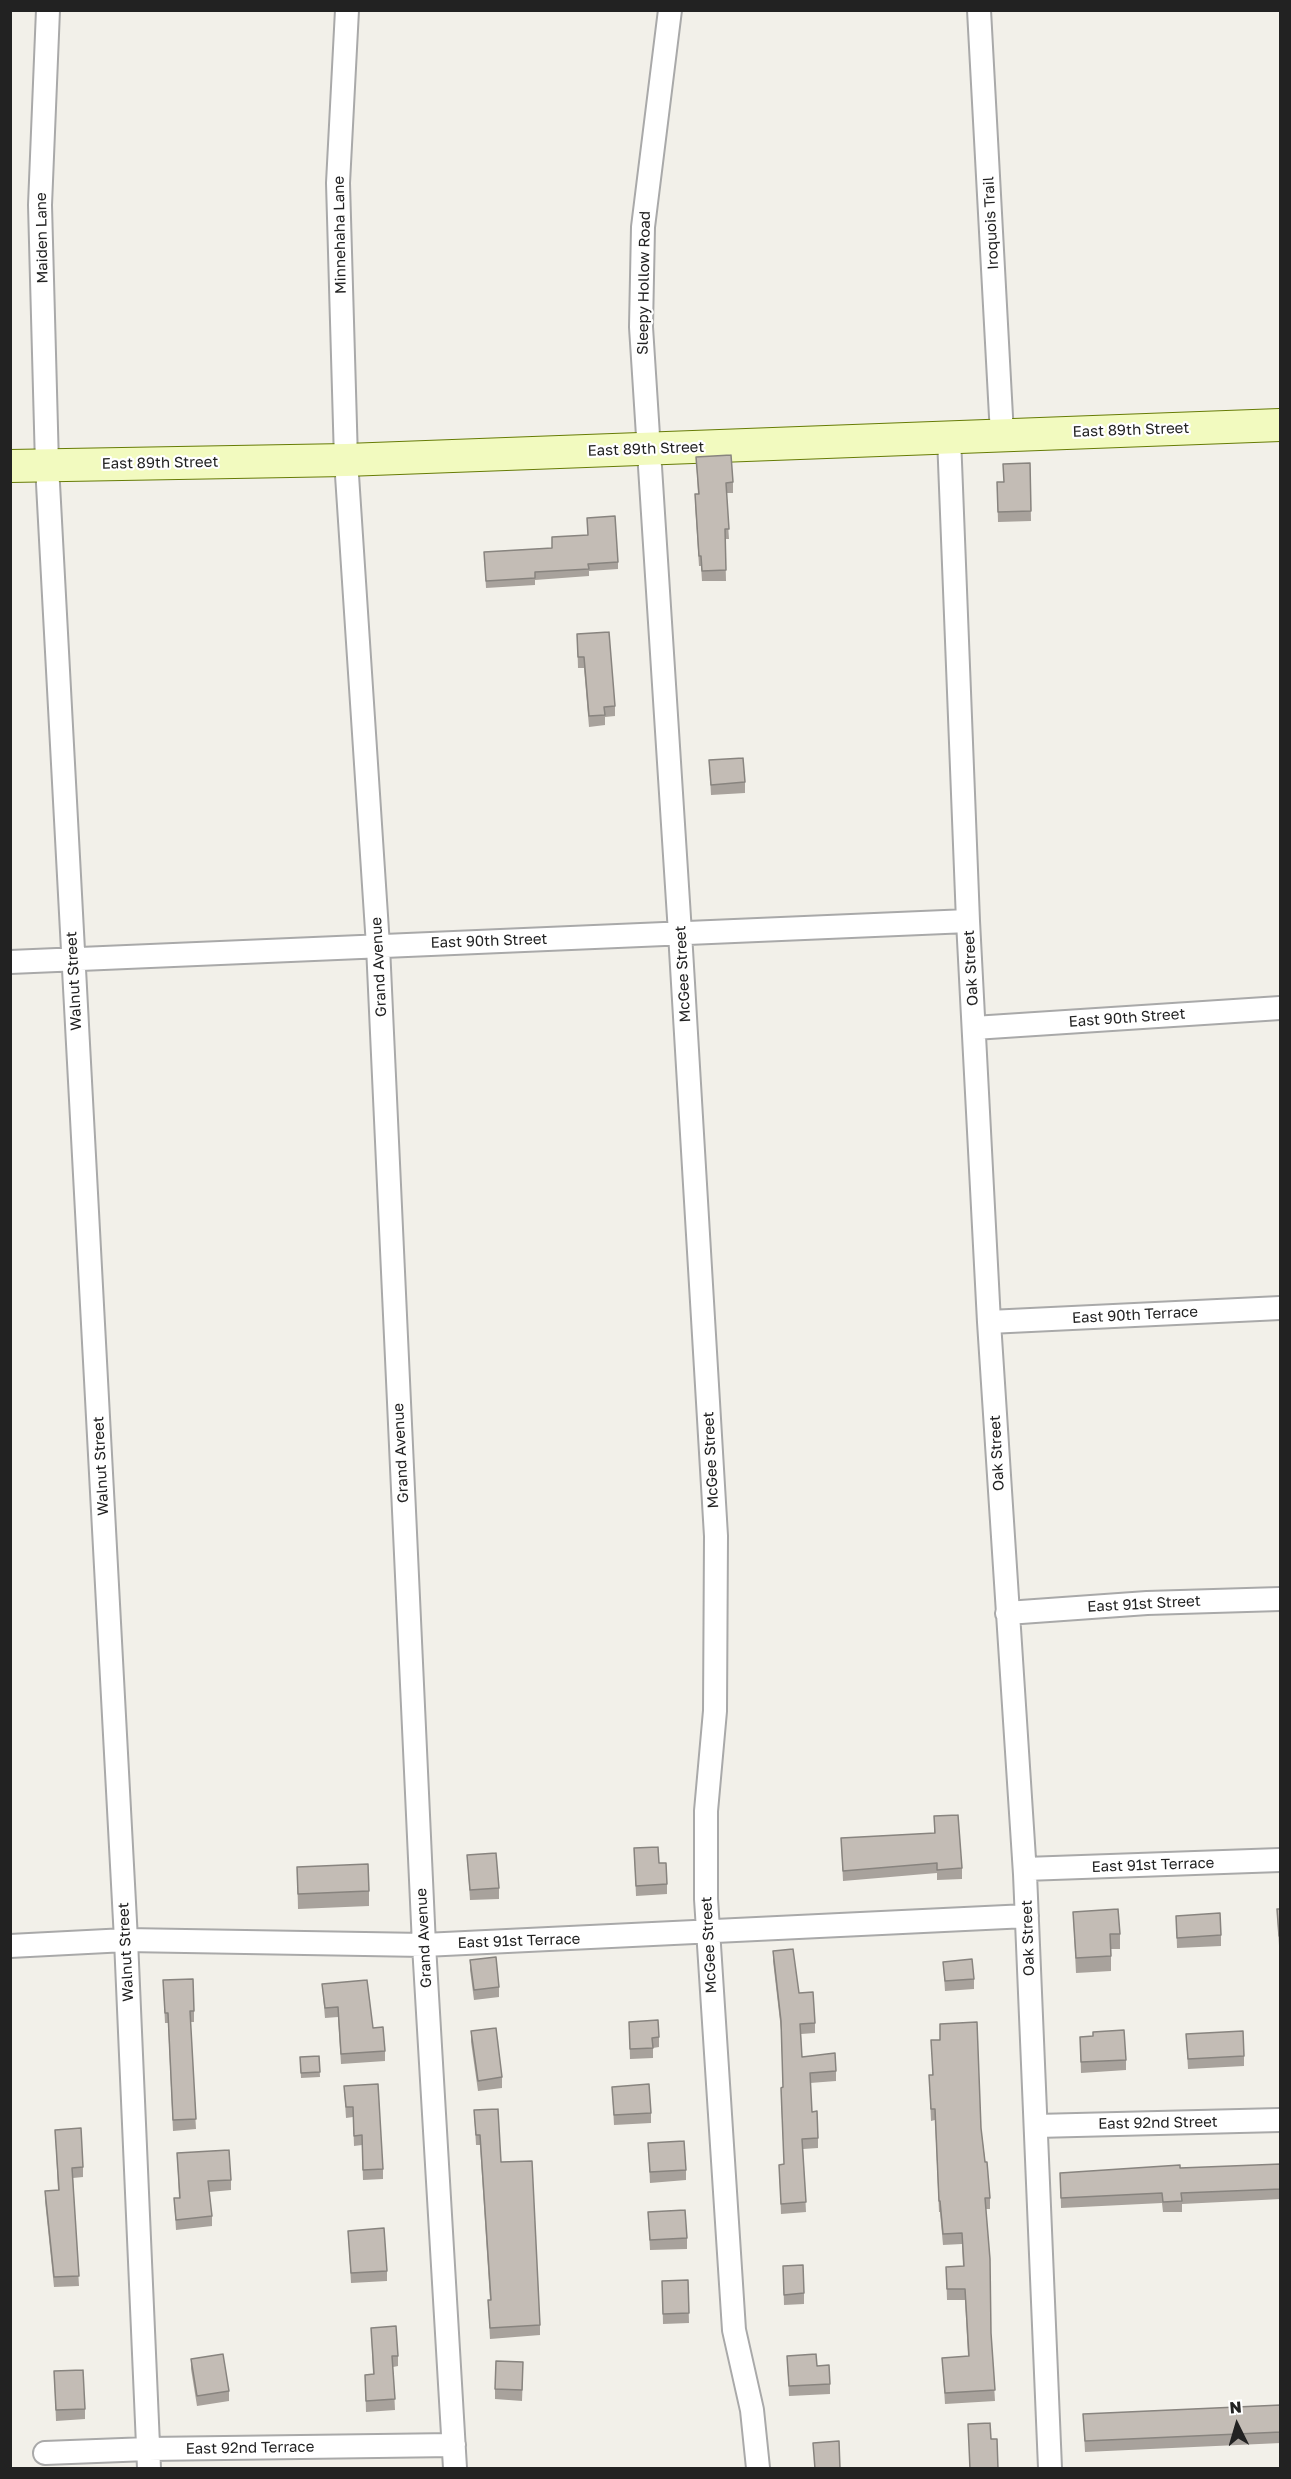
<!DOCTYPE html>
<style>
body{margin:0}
#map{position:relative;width:1291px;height:2479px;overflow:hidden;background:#f2f0e9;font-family:"Golos Text",sans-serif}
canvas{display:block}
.frame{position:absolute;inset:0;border:12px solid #222;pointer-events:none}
.north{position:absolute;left:1207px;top:2395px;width:60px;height:60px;-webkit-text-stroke:4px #fff;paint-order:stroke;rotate:355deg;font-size:16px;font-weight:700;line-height:24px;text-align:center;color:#222}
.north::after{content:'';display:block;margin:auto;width:21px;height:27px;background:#222;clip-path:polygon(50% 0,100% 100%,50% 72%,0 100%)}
</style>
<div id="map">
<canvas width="1291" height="2479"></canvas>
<div class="frame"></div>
<div class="north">N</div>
</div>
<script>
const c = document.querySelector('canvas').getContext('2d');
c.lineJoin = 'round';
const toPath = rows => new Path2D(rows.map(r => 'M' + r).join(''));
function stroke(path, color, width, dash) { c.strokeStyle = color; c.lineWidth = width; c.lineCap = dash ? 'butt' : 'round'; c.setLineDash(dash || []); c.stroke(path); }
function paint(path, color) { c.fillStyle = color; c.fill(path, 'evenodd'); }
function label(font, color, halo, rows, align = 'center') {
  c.font = font + ' "Golos Text",sans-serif'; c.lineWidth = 4.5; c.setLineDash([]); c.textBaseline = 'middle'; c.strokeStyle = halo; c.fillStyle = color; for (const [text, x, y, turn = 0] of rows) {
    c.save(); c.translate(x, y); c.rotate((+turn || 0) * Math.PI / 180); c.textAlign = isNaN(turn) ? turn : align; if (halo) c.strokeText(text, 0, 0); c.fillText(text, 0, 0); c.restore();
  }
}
const street = toPath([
 [48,10,40,205,47,465,126,1940,149,2468],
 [347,10,338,183,346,460,378,946,424,1945,455,2468],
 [670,10,643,227,641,327,680,933,716,1536,715,1711,706,1811,706,1899,734,2330,752,2410,758,2468],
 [979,10,1002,435],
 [949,437,968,921,989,1322,1025,1874,1050,2468],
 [10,962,968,921],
 [974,1028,1280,1008],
 [989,1322,1280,1308],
 [1007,1613,1147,1603,1280,1599],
 [1025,1869,1280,1860],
 [10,1946,126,1940,424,1945,1027,1916],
 [1036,2126,1280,2120],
 [45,2453,148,2449,454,2445]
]);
const secondary = toPath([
 [10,466,346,460,1280,425]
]);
stroke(street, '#a9a9a9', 26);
stroke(secondary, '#677c06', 34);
stroke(street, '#fff', 22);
stroke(secondary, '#f2fabf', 32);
paint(toPath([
 [696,457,733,482,733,493,726,493,729,539,725,539,726,581,702,581,701,566,699,566,695,504,695,494,698,494],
 [1030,463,1031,521,998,522,997,482,1004,482],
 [587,518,618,562,618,569,589,571,589,576,535,580,535,585,486,588,484,552,552,548,588,535],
 [577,634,615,706,615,716,605,717,605,725,589,727,584,668,578,668],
 [709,760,745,782,745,793,711,795],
 [934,1816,962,1868,962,1879,937,1880,937,1873,843,1881,841,1838,934,1833],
 [634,1848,659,1863,667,1884,667,1894,636,1896],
 [467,1855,499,1888,499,1899,470,1900],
 [297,1867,369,1891,369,1906,298,1909],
 [1277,1909,1281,1909,1281,1946,1279,1946],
 [1073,1912,1120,1934,1120,1949,1111,1949,1111,1971,1076,1973],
 [1176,1916,1221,1935,1221,1946,1177,1948],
 [773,1951,799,1993,815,2023,815,2033,801,2034,802,2057,836,2071,836,2081,810,2083,812,2112,818,2138,818,2148,803,2149,806,2212,781,2214,779,2165,784,2164,781,2097,781,2088,783,2087,781,2030,773,1961],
 [470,1960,499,1987,499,1997,474,2000,470,1970],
 [943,1962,974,1979,974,1989,945,1991],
 [163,1980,194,2011,194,2022,190,2022,196,2129,173,2131,168,2023,165,2023],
 [322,1984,373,2028,385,2051,385,2061,341,2064,338,2017,325,2018],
 [629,2022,659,2037,659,2047,653,2048,653,2058,630,2059],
 [940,2024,981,2128,990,2198,990,2209,986,2209,991,2333,995,2401,945,2404,942,2358,968,2356,965,2300,947,2300,946,2267,963,2266,962,2244,943,2245,940,2212,939,2212,935,2120,931,2121,929,2075,932,2075,940,2040],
 [471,2031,502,2077,502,2088,478,2091,471,2042],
 [1186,2034,1244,2056,1244,2066,1188,2069],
 [1080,2037,1126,2060,1126,2070,1081,2073],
 [319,2056,320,2077,301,2078,300,2057],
 [344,2086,383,2169,383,2179,363,2180,362,2145,354,2146,353,2117,346,2118],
 [612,2087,651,2113,651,2123,614,2125],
 [474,2110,501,2162,540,2325,540,2335,490,2339,488,2300,490,2300,480,2145,476,2145],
 [55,2130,83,2167,83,2177,73,2178,79,2286,54,2287,45,2201,45,2191,58,2190],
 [648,2143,686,2170,686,2180,650,2183],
 [177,2153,231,2180,231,2190,209,2192,212,2216,212,2226,176,2230,174,2198,179,2198],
 [1281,2164,1281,2199,1182,2204,1182,2212,1163,2212,1162,2203,1061,2208,1060,2173],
 [648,2212,687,2238,687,2249,650,2250],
 [348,2231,387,2271,387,2281,351,2283],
 [783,2266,804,2293,804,2304,784,2305],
 [688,2280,689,2323,663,2324,662,2281],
 [371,2328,398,2356,398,2366,393,2367,395,2410,366,2412,365,2375,373,2374],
 [787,2356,817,2366,830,2384,830,2394,789,2396],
 [191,2359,229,2391,229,2401,197,2406,191,2369],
 [54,2371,85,2409,85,2419,56,2421],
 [523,2373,522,2401,495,2399,495,2389],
 [1281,2405,1281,2443,1085,2452,1083,2414]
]), '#a8a29c');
const building = toPath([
 [731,455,733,482,726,483,729,529,725,529,726,570,702,571,701,556,699,556,695,494,699,494,696,457,731,455],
 [1030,463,1031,511,998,512,997,482,1004,482,1003,464,1030,463],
 [615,516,618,562,588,564,589,569,535,572,535,578,486,581,484,552,552,548,552,537,588,535,587,518,615,516],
 [609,632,615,706,604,707,605,715,589,716,584,657,578,657,577,634,609,632],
 [743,758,745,782,711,785,709,760,743,758],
 [958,1815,962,1868,937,1870,937,1863,843,1871,841,1838,935,1833,934,1816,958,1815],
 [658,1847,659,1863,666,1863,667,1884,636,1886,634,1848,658,1847],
 [496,1853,499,1888,470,1890,467,1855,496,1853],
 [368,1864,369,1891,298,1894,297,1867,368,1864],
 [1118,1909,1120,1934,1110,1934,1111,1956,1076,1958,1073,1912,1118,1909],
 [1277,1909,1281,1909,1281,1936,1279,1936,1277,1909],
 [1220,1913,1221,1935,1177,1938,1176,1916,1220,1913],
 [793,1949,799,1993,813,1992,815,2023,800,2024,802,2057,835,2053,836,2071,810,2073,812,2112,817,2111,818,2138,802,2139,806,2202,781,2204,779,2165,784,2164,781,2088,783,2087,781,2021,773,1951,793,1949],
 [496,1957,499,1987,474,1990,470,1960,496,1957],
 [972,1959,974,1979,945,1981,943,1962,972,1959],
 [193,1979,194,2011,190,2011,196,2119,173,2120,168,2013,165,2013,163,1980,193,1979],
 [367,1980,373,2028,383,2027,385,2051,341,2054,338,2007,325,2008,322,1984,367,1980],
 [658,2020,659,2037,652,2038,653,2048,630,2049,629,2022,658,2020],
 [977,2022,981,2128,985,2162,987,2162,990,2198,985,2198,990,2259,991,2333,995,2390,945,2393,942,2358,969,2356,965,2289,947,2289,946,2267,964,2266,962,2233,943,2234,940,2201,939,2201,935,2109,931,2109,929,2075,933,2075,931,2040,940,2040,940,2024,977,2022],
 [496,2028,502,2077,478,2081,471,2031,496,2028],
 [1124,2030,1126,2060,1081,2062,1080,2037,1093,2036,1093,2032,1124,2030],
 [1243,2031,1244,2056,1188,2059,1186,2034,1243,2031],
 [319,2056,320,2072,301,2073,300,2057,319,2056],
 [378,2084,383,2169,363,2170,362,2135,354,2136,353,2107,346,2107,344,2086,378,2084],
 [649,2084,651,2113,614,2115,612,2087,649,2084],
 [498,2109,501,2162,532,2161,540,2325,490,2328,488,2300,491,2300,480,2135,476,2135,474,2110,498,2109],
 [81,2128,83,2167,72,2168,79,2276,54,2277,45,2191,59,2190,55,2130,81,2128],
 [684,2141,686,2170,650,2172,648,2143,684,2141],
 [229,2150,231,2180,208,2181,212,2216,176,2220,174,2198,180,2198,177,2153,229,2150],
 [1281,2164,1281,2189,1181,2193,1182,2201,1163,2202,1162,2193,1061,2198,1060,2173,1180,2165,1180,2168,1281,2164],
 [685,2210,687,2238,650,2240,648,2212,685,2210],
 [384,2228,387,2271,351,2273,348,2231,384,2228],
 [803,2265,804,2293,784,2295,783,2266,803,2265],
 [688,2280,689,2313,663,2314,662,2281,688,2280],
 [396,2326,398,2356,392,2356,395,2399,366,2401,365,2375,374,2374,371,2328,396,2326],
 [223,2354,229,2391,197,2396,191,2359,223,2354],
 [816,2354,817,2366,829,2365,830,2384,789,2386,787,2356,816,2354],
 [496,2361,523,2362,522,2390,495,2389,496,2361],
 [83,2370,85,2409,56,2410,54,2371,83,2370],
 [1281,2405,1281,2432,1085,2441,1083,2414,1281,2405],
 [990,2423,991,2439,997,2439,998,2469,970,2469,968,2424,990,2423],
 [839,2441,840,2469,815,2469,813,2443,839,2441]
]);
paint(building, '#c3bcb5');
stroke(building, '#88847f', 1.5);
label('15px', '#222', '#fff', [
 ["Iroquois Trail",991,223,-93],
 ["Minnehaha Lane",340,235,-91],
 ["Maiden Lane",42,238,-91],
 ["Sleepy Hollow Road",644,283,-89],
 ["East 89th Street",1131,430,-2],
 ["East 89th Street",646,449,-2],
 ["East 89th Street",160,463,-1],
 ["East 90th Street",489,941,-2],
 ["Grand Avenue",379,967,-93],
 ["Oak Street",971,968,-93],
 ["McGee Street",683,974,-93],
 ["Walnut Street",74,981,-93],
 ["East 90th Street",1127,1018,-4],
 ["East 90th Terrace",1135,1315,-3],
 ["Grand Avenue",401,1453,-93],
 ["Oak Street",997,1453,-93],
 ["McGee Street",711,1460,-93],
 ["Walnut Street",101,1466,-93],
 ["East 91st Street",1144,1604,-3],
 ["East 91st Terrace",1153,1865,-2],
 ["Grand Avenue",424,1938,-93],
 ["Oak Street",1028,1938,-92],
 ["East 91st Terrace",519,1941,-2],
 ["McGee Street",709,1945,-93],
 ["Walnut Street",126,1952,-93],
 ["East 92nd Street",1158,2123,-1],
 ["East 92nd Terrace",250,2448,-1]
]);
</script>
